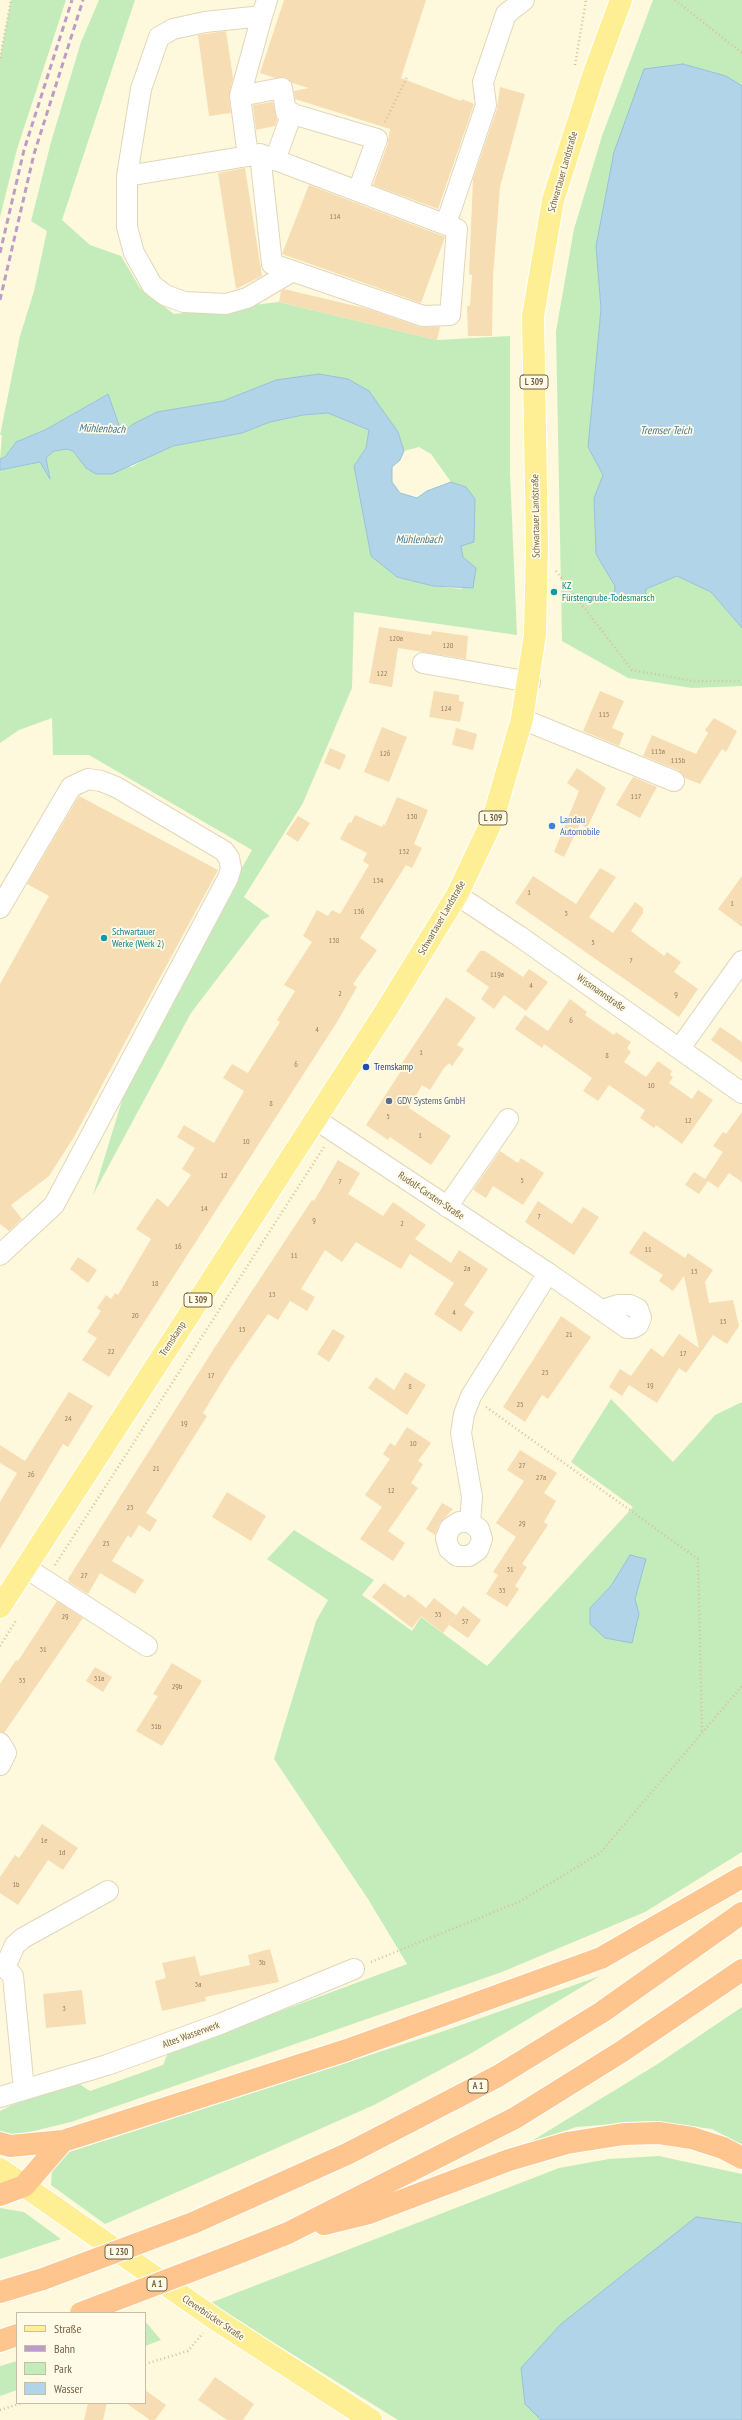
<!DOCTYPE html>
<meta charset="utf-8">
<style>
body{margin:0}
#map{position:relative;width:742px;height:2420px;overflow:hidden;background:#fef9dd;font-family:"PT Sans Narrow",sans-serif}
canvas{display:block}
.legend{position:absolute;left:16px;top:2312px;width:130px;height:92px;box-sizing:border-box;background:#fffbe6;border:1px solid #c8bda5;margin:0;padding:5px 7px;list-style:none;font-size:12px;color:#756144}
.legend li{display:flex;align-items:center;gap:8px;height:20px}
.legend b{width:20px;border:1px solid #c8bda5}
</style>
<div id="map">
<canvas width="742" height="2420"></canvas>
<ul class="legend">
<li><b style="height:5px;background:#ffef94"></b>Straße</li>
<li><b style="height:5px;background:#bd9dc7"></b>Bahn</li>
<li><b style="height:11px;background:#c4ecbb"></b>Park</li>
<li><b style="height:11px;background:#b1d4e9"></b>Wasser</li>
</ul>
</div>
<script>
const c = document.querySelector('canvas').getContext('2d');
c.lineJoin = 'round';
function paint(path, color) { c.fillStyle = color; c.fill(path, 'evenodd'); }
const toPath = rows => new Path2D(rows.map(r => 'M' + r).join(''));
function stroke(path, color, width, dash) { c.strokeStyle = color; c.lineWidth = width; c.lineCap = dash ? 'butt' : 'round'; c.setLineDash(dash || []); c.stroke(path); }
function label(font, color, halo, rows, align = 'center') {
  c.font = font + ' "PT Sans Narrow",sans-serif'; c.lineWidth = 3.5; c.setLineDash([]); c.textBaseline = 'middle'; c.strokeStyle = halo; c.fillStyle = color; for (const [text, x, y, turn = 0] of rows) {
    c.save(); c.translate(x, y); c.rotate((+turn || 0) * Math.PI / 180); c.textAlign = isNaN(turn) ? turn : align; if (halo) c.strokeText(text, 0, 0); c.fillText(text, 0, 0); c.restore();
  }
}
paint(toPath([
 [11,0,66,0,17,149,0,217,0,58],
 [99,0,135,0,62,220,90,245,121,256,140,288,174,314,279,302,437,340,510,336,510,473,517,635,354,612,352,688,303,803,244,897,270,916,262,920,191,1013,93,1195,136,1055,252,850,89,755,53,755,52,718,19,730,0,743,0,470,40,462,50,477,46,458,54,451,67,449,73,451,79,459,132,467,151,455,173,446,242,433,270,422,303,415,328,413,369,430,366,448,354,466,371,556,397,577,433,586,462,589,461,545,466,487,451,482,431,454,419,447,404,451,398,432,276,380,223,401,157,412,133,424,126,430,120,429,107,394,45,430,16,442,5,457,0,459,2,435,0,435,20,336,34,291,47,231,31,221,51,142,81,42],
 [653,0,742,0,742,86,726,76,596,246,601,309,588,447,603,475,594,498,596,554,615,586,646,589,677,576,711,592,742,628,742,686,692,688,628,678,562,641,556,331,574,229,602,136],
 [611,1399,673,1462,715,1415,742,1402,742,1852,645,1912,502,1972,71,2122,13,2136,0,2133,0,2111,12,2105,78,2083,90,2091,163,2065,168,2053,407,1964,368,1899,274,1759,316,1621,328,1600,267,1559,294,1530,374,1580,362,1595,412,1631,421,1617,487,1666,633,1507,571,1462],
 [600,1976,470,2054,374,2105,105,2224,51,2185,52,2169,66,2153,441,2032],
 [742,2007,742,2145,712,2129,651,2121,576,2127,525,2145,656,2065],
 [659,2156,742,2174,742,2225,741,2223,525,2404,541,2420,398,2420,210,2303,559,2168,609,2159],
 [0,2208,24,2212,61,2239,0,2259],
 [145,2321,161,2340,145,2346],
 [17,2361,17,2390,0,2396,0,2366]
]), '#c4ecbb');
const water = toPath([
 [683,64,726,76,742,86,742,628,711,592,677,576,646,589,645,602,614,599,615,586,596,554,594,498,603,475,588,447,601,309,596,246,614,152,644,69,683,64],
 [319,374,348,379,369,391,398,432,404,451,400,460,392,467,392,482,400,493,417,498,427,491,451,482,466,487,475,499,474,542,461,546,463,557,476,568,473,588,433,586,397,577,371,556,354,466,366,448,369,430,328,413,303,415,270,422,242,433,173,446,112,474,96,474,86,468,73,451,67,449,54,451,46,458,50,479,40,462,0,470,0,459,5,457,16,442,45,430,108,394,120,428,126,430,133,424,157,412,223,401,276,380,319,374],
 [630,1555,646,1559,635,1599,639,1614,632,1643,605,1638,590,1624,590,1608,611,1586,630,1555],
 [696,2217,741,2223,742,2225,742,2420,541,2420,525,2404,521,2368,561,2324,696,2217]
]);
paint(water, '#b1d4e9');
stroke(water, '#96c1db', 1);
paint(toPath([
 [284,0,426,0,401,78,461,101,462,99,474,104,438,209,373,185,388,143,390,129,295,99,294,91,309,88,292,83,285,77,275,78,260,73],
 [226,31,233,78,229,97,231,113,209,116,198,35],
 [500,87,525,94,500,187,493,276,492,336,468,336,467,306,470,306,472,275,469,274,473,179,497,109],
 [273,102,277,120,275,126,256,130,253,105],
 [245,168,262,276,236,289,218,173],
 [309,185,445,237,421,303,282,254],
 [284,289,368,309,420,327,440,327,437,340,279,302,281,291],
 [379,627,431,635,432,631,468,636,466,659,398,648,392,687,369,683],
 [434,691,459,695,459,701,464,702,460,722,429,717],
 [600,691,624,701,612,728,624,733,619,746,583,731],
 [714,718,737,731,726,752,722,749,700,784,685,778,678,770,643,756,652,735,696,754,708,733,705,730],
 [382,727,407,737,389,782,364,772],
 [456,728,477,734,473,750,452,745],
 [330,748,346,755,340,770,324,763],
 [577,768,606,788,587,828,580,824,564,857,554,852,579,791,567,783],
 [633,777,657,787,640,818,616,805],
 [79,796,218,870,74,1137,49,1176,11,1205,22,1219,9,1231,0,1224,0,984,49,896,27,884],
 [397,797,428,810,414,844,422,848,412,868,406,865,360,938,377,950,353,984,357,987,337,1022,109,1377,82,1360,97,1338,87,1332,101,1311,97,1308,106,1295,111,1299,115,1293,118,1295,151,1239,136,1229,157,1198,168,1207,191,1175,182,1169,195,1148,177,1137,184,1125,214,1143,244,1091,223,1078,232,1064,248,1073,280,1022,277,1020,295,991,284,985,312,942,303,936,317,910,328,916,332,910,340,914,369,865,363,861,367,853,340,839,349,822,351,823,355,815,382,827,383,824,385,825],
 [298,816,310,823,298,842,286,834],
 [600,868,616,877,589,917,613,933,635,902,643,908,643,913,631,931,664,956,667,952,681,962,674,972,698,989,679,1017,515,903,533,876,576,904],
 [742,876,742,927,718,909],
 [480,951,485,951,523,977,529,969,548,982,526,1011,504,995,494,1009,481,999,489,987,466,971],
 [446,997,476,1018,457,1045,464,1049,452,1066,449,1063,444,1068,430,1090,422,1085,409,1108,451,1136,431,1165,390,1137,388,1140,366,1125,401,1071,398,1069],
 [570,999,587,1012,585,1015,614,1035,616,1032,631,1042,627,1048,631,1052,624,1062,646,1077,658,1061,672,1071,670,1075,673,1077,669,1083,692,1099,698,1090,713,1100,682,1144,656,1125,654,1128,640,1118,645,1110,609,1085,598,1101,583,1091,592,1078,544,1044,542,1048,515,1029,525,1015,548,1031],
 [720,1027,742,1042,742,1062,711,1040],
 [742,1112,742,1182,729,1173,718,1188,705,1179,723,1152,713,1146,723,1132,726,1134],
 [500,1151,518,1163,521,1158,544,1173,523,1205,493,1186,486,1198,473,1190],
 [338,1160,360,1173,348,1194,383,1216,393,1202,426,1225,415,1239,451,1263,459,1250,488,1269,464,1305,474,1312,461,1332,434,1314,454,1283,410,1254,401,1269,356,1242,342,1262,325,1250,301,1289,315,1297,307,1311,290,1301,278,1320,268,1314,231,1367,203,1413,207,1416,146,1513,157,1520,150,1532,139,1525,131,1538,128,1535,112,1561,144,1580,135,1594,100,1573,88,1594,69,1582,68,1579,215,1347,312,1200,314,1201],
 [694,1172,708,1181,699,1194,685,1185],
 [538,1201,572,1224,583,1207,599,1217,574,1255,525,1222],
 [644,1231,685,1258,688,1253,713,1270,705,1282,709,1303,733,1300,739,1326,727,1344,713,1335,686,1373,679,1368,657,1403,629,1385,622,1396,609,1387,620,1369,631,1376,651,1348,663,1357,679,1334,699,1348,684,1276,673,1291,659,1281,663,1275,629,1253],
 [78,1257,97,1270,88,1283,70,1269],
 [561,1316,591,1337,548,1399,542,1395,525,1422,503,1407],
 [333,1329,345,1336,329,1362,317,1354],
 [405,1372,426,1385,407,1415,368,1388,376,1377,394,1390],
 [69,1392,93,1406,68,1447,63,1444,0,1549,0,1502,17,1473,0,1463,0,1445,25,1461],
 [407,1427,431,1443,418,1461,423,1464,411,1483,418,1488,388,1531,405,1543,393,1561,360,1539,382,1507,365,1495,390,1459,383,1454,390,1443,395,1446],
 [520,1450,557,1473,544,1493,556,1501,544,1522,548,1525,522,1564,527,1567,515,1586,519,1589,507,1607,486,1594,498,1575,493,1572,516,1537,496,1523,524,1481,507,1470],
 [227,1492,266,1516,251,1541,212,1517],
 [442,1503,453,1509,440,1523,435,1535,426,1529],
 [384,1583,405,1598,408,1594,426,1608,425,1609,434,1598,456,1615,443,1633,421,1616,412,1628,372,1597],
 [57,1601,83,1618,4,1733,0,1732,0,1684,16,1660,18,1661],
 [463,1606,481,1620,468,1638,449,1625],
 [172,1663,202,1681,162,1746,136,1731,158,1696,153,1694],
 [95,1667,112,1677,103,1692,86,1681],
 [42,1824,78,1848,63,1870,48,1860,18,1905,0,1893,0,1877,15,1855,19,1858],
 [270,1949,279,1982,205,1997,206,2001,162,2011,155,1981,166,1978,162,1963,195,1956,200,1976,250,1965,248,1955],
 [82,1990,86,2024,46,2028,43,1994],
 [215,2377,254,2404,243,2420,227,2420,198,2400],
 [145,2390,166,2405,155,2420,150,2420,126,2403,145,2403],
 [88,2403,107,2403,103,2420,84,2420]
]), '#f6ddb3');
const minor = toPath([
 [262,16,267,0],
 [240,96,262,16,205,22,173,29,159,37,141,89,127,176,127,227,134,253,152,285,165,295,184,302,226,304,247,298,293,271],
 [260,154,457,229,450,315,423,316,272,264,260,154],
 [248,156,240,96,282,88,286,112,377,139,358,191],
 [275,160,292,113],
 [127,176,260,154],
 [446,224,486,105,483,82,506,14,524,0],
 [423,663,530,682],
 [522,719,674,781],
 [457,895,519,936,742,1093],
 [0,908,71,787,88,779,101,781,116,787,224,851,229,858,231,868,228,878,54,1205,0,1255],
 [680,1048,742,961],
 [315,1119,548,1273,471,1396,464,1414,461,1433,472,1497,470,1522,479,1529,482,1539,478,1550,469,1556,457,1556,449,1549,446,1538,450,1528,459,1522,470,1522],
 [447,1207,508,1119],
 [548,1273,627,1328,633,1328,638,1325,641,1318,638,1309,630,1305,618,1305,602,1310],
 [26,1568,147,1646],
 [0,1743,6,1753,0,1765],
 [0,1967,5,1967,13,1976,24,2090],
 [5,1967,15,1945,23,1938,108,1891],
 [0,2097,107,2065,220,2024,354,1969]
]);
const major = toPath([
 [0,1607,385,1012,457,895,493,819,522,719,535,634,537,545,533,316,553,200,593,76,621,0],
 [0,2169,215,2319,371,2420]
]);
const highway = toPath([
 [0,2143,10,2146,63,2141,347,2050,601,1958,742,1877],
 [0,2195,24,2186,63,2141],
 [193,2223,347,2154,498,2076,602,2012,742,1913],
 [324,2224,369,2213,509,2160,567,2143,624,2134,659,2133,692,2138,723,2148,742,2158],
 [233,2255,288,2233,515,2118,621,2052,742,1970],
 [0,2292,43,2279],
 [0,2341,17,2335]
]);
stroke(minor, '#e2d6b9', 22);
stroke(major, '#fff', 24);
stroke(highway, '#fff', 24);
stroke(toPath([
 [675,0,742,53],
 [0,58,11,0],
 [575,65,586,0],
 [385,122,407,77],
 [556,571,632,670,693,681,742,681],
 [486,1407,698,1559,702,1731],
 [55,1565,324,1147],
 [0,1646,17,1619],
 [371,1962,521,1901,600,1853,742,1686],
 [145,2364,188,2351,203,2333],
 [0,2410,22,2403]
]), '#dac097', 2.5, [1, 3]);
stroke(minor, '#fff', 20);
stroke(major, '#ffef94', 22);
stroke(highway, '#fec58e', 22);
stroke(toPath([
 [0,253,24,150,72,0],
 [0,300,34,154,83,0]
]), '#bd9dc7', 3, [6, 4]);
const highwayBridge = toPath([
 [43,2279,193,2223],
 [81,2313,233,2255]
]);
stroke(highwayBridge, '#fff', 24, []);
stroke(highwayBridge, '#fec58e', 22);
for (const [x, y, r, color] of [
 [554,592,4,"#0f9aa8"],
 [552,826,4,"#3f7fe0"],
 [104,938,4,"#0f9aa8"],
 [366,1067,4,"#1a4fb4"],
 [389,1101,4,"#5c6f8a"]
]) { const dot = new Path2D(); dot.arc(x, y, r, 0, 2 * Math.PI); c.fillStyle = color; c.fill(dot); stroke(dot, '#fffbe6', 1.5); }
label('8px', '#958060', null, [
 ["114",335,217],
 ["120a",396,639],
 ["120",448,646],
 ["122",382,674],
 ["124",446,709],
 ["115",604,715],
 ["115a",658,752],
 ["126",385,754],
 ["115b",678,761],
 ["117",636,797],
 ["130",412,817],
 ["132",404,852],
 ["134",378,881],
 ["1",529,893],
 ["1",732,904],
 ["136",359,912],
 ["3",566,914],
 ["138",334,941],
 ["5",593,943],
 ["7",631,961],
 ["119a",497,975],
 ["4",531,986],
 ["2",340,994],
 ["9",676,995],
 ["6",571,1021],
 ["4",317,1030],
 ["1",421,1053],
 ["8",607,1056],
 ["6",296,1065],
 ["10",651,1086],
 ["8",271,1104],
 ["5",388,1117],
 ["12",688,1121],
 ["1",420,1136],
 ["10",246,1142],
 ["12",224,1176],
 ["5",522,1181],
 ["7",340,1182],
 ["14",204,1209],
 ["7",539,1217],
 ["9",314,1221],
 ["2",402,1224],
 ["16",178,1247],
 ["11",648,1250],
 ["11",294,1256],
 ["2a",467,1269],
 ["13",694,1272],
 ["18",155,1284],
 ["13",272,1295],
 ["4",454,1313],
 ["20",135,1316],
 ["15",723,1322],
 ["15",242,1330],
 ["21",569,1335],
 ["22",111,1352],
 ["17",683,1354],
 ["23",545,1373],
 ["17",211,1376],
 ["19",650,1386],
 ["8",410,1387],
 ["25",520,1405],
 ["24",68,1419],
 ["19",184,1424],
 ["10",413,1444],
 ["27",522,1466],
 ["21",156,1469],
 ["26",31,1475],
 ["27a",541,1478],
 ["12",391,1491],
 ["23",130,1508],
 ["29",522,1524],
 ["25",106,1544],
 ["31",510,1570],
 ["27",84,1576],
 ["33",502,1591],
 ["35",438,1615],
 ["29",65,1617],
 ["37",465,1622],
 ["31",43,1650],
 ["31a",99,1679],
 ["33",22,1681],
 ["29b",177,1687],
 ["31b",156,1727],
 ["1e",44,1841],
 ["1d",62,1853],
 ["1b",16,1885],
 ["3b",262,1963],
 ["3a",198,1985],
 ["3",64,2009]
]);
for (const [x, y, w] of [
 [534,382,28],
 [493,818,28],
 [198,1300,28],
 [478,2086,20],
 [119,2252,28],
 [157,2284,20]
]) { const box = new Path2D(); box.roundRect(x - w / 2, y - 7, w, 14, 3); c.fillStyle = '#fffbe6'; c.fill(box); stroke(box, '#756144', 1); }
label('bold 9px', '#756144', null, [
 ["L 309",534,382],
 ["L 309",493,818],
 ["L 309",198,1300],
 ["A 1",478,2086],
 ["L 230",119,2252],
 ["A 1",157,2284]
]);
label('10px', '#756144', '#fffbe6', [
 ["Schwartauer Landstraße",563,172,-74],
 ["Schwartauer Landstraße",536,516,-91],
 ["Schwartauer Landstraße",442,918,-60],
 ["Wissmannstraße",601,993,35],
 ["Rudolf-Carsten-Straße",431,1196,34],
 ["Tremskamp",173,1339,-57],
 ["Altes Wasserwerk",191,2035,-20],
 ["Cleverbrücker Straße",213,2318,34]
]);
label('10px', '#0d838f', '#fffbe6', [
 ["KZ",562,586],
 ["Fürstengrube-Todesmarsch",562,598],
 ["Schwartauer",112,932],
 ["Werke (Werk 2)",112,944]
], 'left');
label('10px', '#366cbe', '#fffbe6', [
 ["Landau",560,820],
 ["Automobile",560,832]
], 'left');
label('10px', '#164399', '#fffbe6', [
 ["Tremskamp",374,1067]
], 'left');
label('10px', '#4e5e75', '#fffbe6', [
 ["GDV Systems GmbH",397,1101]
], 'left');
label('italic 11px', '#41779a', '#fffbe6', [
 ["Mühlenbach",102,429,2],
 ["Tremser Teich",666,431],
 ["Mühlenbach",419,540]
]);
</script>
